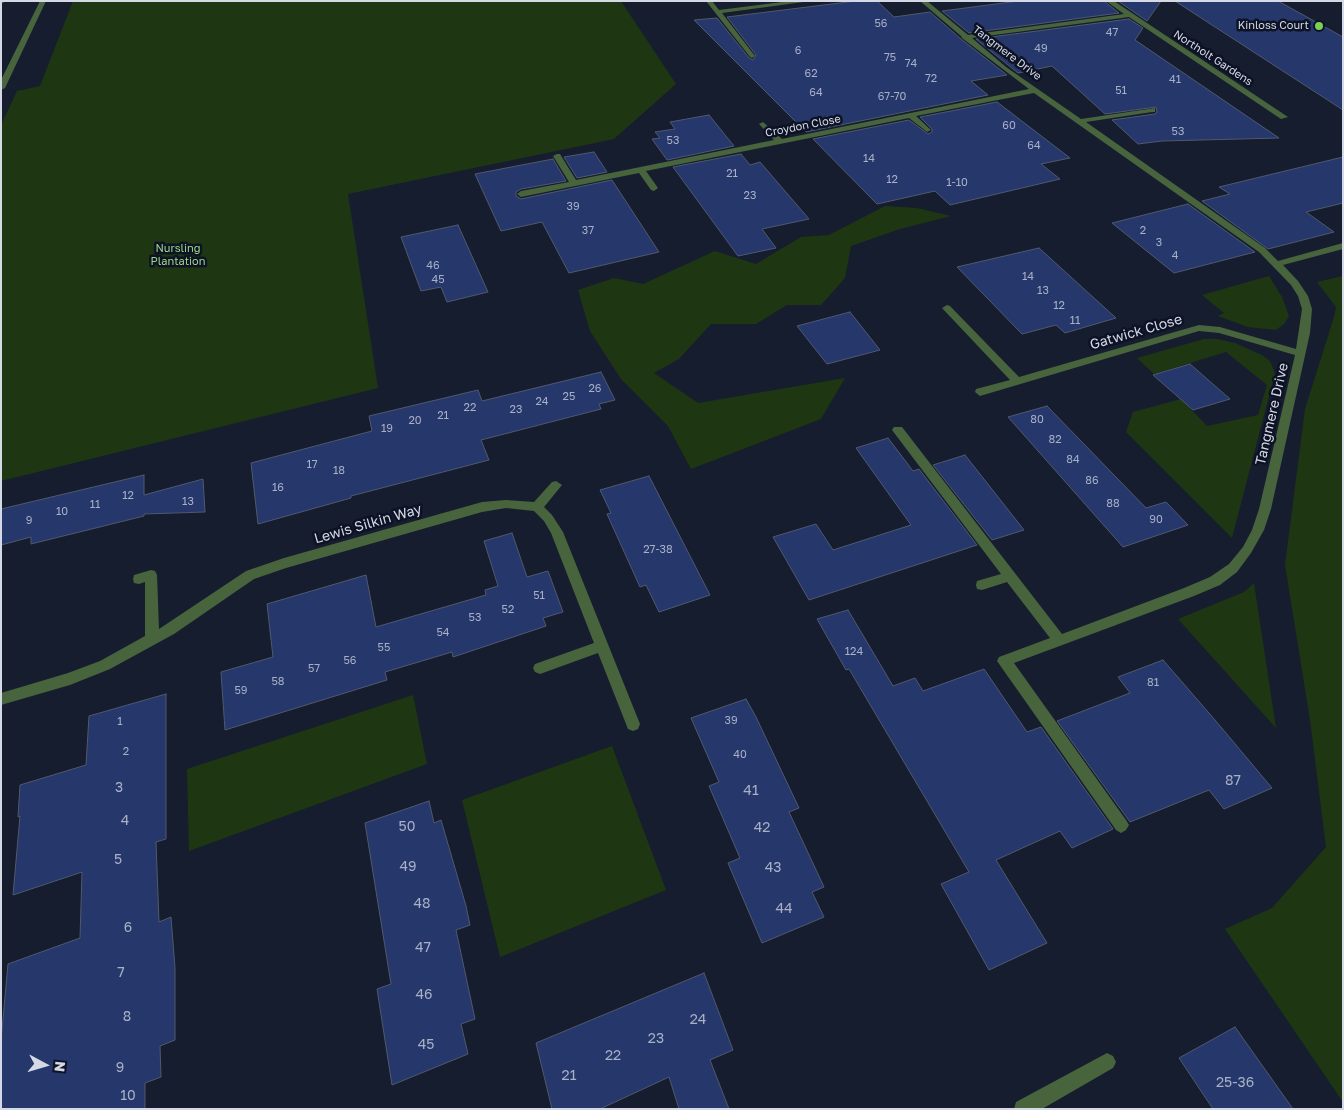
<!DOCTYPE html>
<style>
body{margin:0}
#map{position:relative;width:1344px;height:1110px;overflow:hidden;background:#161d2f;font-family:"Golos Text",sans-serif}
canvas{display:block}
.frame{position:absolute;inset:0;border:2px solid #d4d9e5;pointer-events:none}
.north{position:absolute;left:20px;top:1040px;width:50px;height:50px;-webkit-text-stroke:4px #0d1325;paint-order:stroke;rotate:96deg;font-size:14px;font-weight:700;line-height:20px;text-align:center;color:#d4d9e5}
.north::after{content:'';display:block;margin:auto;width:18px;height:22px;background:#d4d9e5;clip-path:polygon(50% 0,100% 100%,50% 72%,0 100%)}
</style>
<div id="map">
<canvas width="1344" height="1110"></canvas>
<div class="frame"></div>
<div class="north">N</div>
</div>
<script>
const c = document.querySelector('canvas').getContext('2d');
c.lineJoin = 'round';
function paint(path, color) { c.fillStyle = color; c.fill(path, 'evenodd'); }
const toPath = rows => new Path2D(rows.map(r => 'M' + r).join(''));
function stroke(path, color, width, dash) { c.strokeStyle = color; c.lineWidth = width; c.lineCap = dash ? 'butt' : 'round'; c.setLineDash(dash || []); c.stroke(path); }
function label(font, color, halo, rows, align = 'center') {
  c.font = font + ' "Golos Text",sans-serif'; c.lineWidth = 5; c.setLineDash([]); c.textBaseline = 'middle'; c.strokeStyle = halo; c.fillStyle = color; for (const [text, x, y, turn = 0] of rows) {
    c.save(); c.translate(x, y); c.rotate((+turn || 0) * Math.PI / 180); c.textAlign = isNaN(turn) ? turn : align; if (halo) c.strokeText(text, 0, 0); c.fillText(text, 0, 0); c.restore();
  }
}
paint(toPath([
 [73,1,621,1,676,84,614,139,348,194,378,388,1,481,1,125,17,91,40,86],
 [885,206,917,208,951,216,900,229,851,246,845,278,821,305,787,305,756,324,711,324,679,359,654,373,698,403,845,378,821,419,691,469,668,426,621,379,590,331,578,290,614,278,643,284,715,251,756,264,801,237,829,235],
 [1269,276,1282,297,1289,316,1284,324,1276,330,1248,327,1218,316,1224,313,1202,295],
 [1343,276,1343,1102,1225,929,1272,908,1326,847,1310,720,1285,565,1305,409,1334,317,1336,307,1317,282],
 [1204,339,1217,339,1235,343,1262,355,1270,361,1275,373,1232,538,1126,432,1133,412,1181,399,1207,426,1258,415,1267,385,1226,352,1154,374,1137,358],
 [1254,583,1276,728,1178,619,1244,592],
 [413,695,427,764,189,851,187,769],
 [612,746,666,890,500,957,462,800]
]), '#1e3712');
const building = toPath([
 [856,1,877,1,894,17,930,12,961,39,1007,75,971,81,988,95,806,132,694,20,717,18,749,58,753,60,756,55,727,17,856,1],
 [1019,1,1104,1,1119,13,969,33,942,11,1019,1],
 [1118,1,1161,1,1147,21,1118,1],
 [1175,1,1278,1,1343,37,1343,110,1175,1],
 [1129,19,1143,28,1135,40,1279,138,1162,141,1138,144,1112,120,1155,114,1157,112,1156,107,1105,114,1052,66,1018,73,976,39,1129,19],
 [997,102,1070,158,1041,164,1060,179,950,205,935,191,877,204,813,139,909,120,928,134,932,132,932,129,920,117,997,102],
 [709,115,734,146,667,160,652,139,660,138,655,132,675,129,670,122,709,115],
 [594,152,607,172,577,178,564,157,594,152],
 [741,154,750,165,760,162,809,219,762,229,776,248,738,256,673,167,741,154],
 [1343,157,1343,203,1306,212,1334,232,1268,249,1202,201,1230,194,1219,187,1343,157],
 [553,159,566,181,521,189,516,192,516,196,521,199,612,180,659,252,569,273,542,222,501,231,475,174,553,159],
 [1188,204,1255,252,1174,273,1112,223,1188,204],
 [458,225,488,292,447,302,441,287,421,291,401,237,458,225],
 [1039,248,1116,318,1065,333,1056,325,1022,334,957,267,1039,248],
 [850,312,880,350,827,364,797,326,850,312],
 [1190,364,1230,399,1193,410,1153,375,1190,364],
 [601,372,615,400,599,404,601,409,481,440,489,460,351,496,351,498,258,524,251,463,372,431,369,416,478,390,482,401,601,372],
 [1047,406,1146,508,1166,502,1188,525,1123,547,1008,417,1047,406],
 [888,438,913,471,919,469,977,545,809,600,773,537,816,524,833,550,911,525,856,448,888,438],
 [965,455,1024,530,992,540,933,465,965,455],
 [144,475,144,495,203,479,205,512,144,514,144,516,31,544,31,537,1,545,1,509,144,475],
 [649,476,710,595,659,612,646,585,640,587,607,514,611,513,600,490,649,476],
 [512,533,527,577,548,571,563,612,543,618,546,626,453,657,452,652,385,672,387,680,225,730,221,672,273,657,267,604,366,575,376,627,486,595,485,590,498,586,484,541,512,533],
 [848,610,893,686,915,678,923,691,984,669,1027,732,1041,727,1113,829,1072,848,1060,831,996,860,1047,943,989,970,941,884,969,872,849,669,846,670,817,619,848,610],
 [1163,660,1215,720,1272,788,1224,809,1209,790,1130,822,1057,721,1130,693,1118,677,1163,660],
 [166,694,166,839,156,842,159,922,171,917,175,968,175,1040,160,1046,161,1077,145,1083,145,1109,1,1109,1,1041,8,964,80,938,82,872,13,895,20,816,18,817,20,785,86,765,89,716,166,694],
 [746,699,756,717,799,808,789,812,824,887,812,892,824,917,762,943,728,863,740,858,709,786,719,782,691,718,746,699],
 [429,801,434,823,441,820,466,906,470,925,456,930,475,1019,461,1024,468,1054,392,1085,377,989,391,984,365,823,429,801],
 [704,973,733,1050,710,1060,729,1109,679,1109,669,1077,600,1109,552,1109,536,1043,704,973],
 [1235,1027,1293,1109,1213,1109,1179,1058,1235,1027]
]);
paint(building, '#26376b');
stroke(building, '#50596e', 1);
paint(toPath([
 [1,1,6,1,1,4,1,1],
 [40,1,46,1,5,88,1,90,1,80,40,1],
 [706,1,712,1,719,10,790,1,811,1,722,13,755,56,752,58,750,57,706,1],
 [920,1,927,1,968,35,1124,14,1106,1,1114,1,1288,117,1281,119,1129,17,972,38,1006,67,1081,119,1155,108,1155,112,1152,112,1086,122,1265,248,1278,261,1343,243,1343,249,1283,265,1298,281,1308,296,1312,309,1310,333,1271,509,1264,530,1251,553,1237,572,1220,585,1194,596,1014,663,1126,820,1129,825,1126,830,1121,833,1116,830,997,661,999,657,1050,638,1007,582,982,590,977,589,976,585,977,581,1001,574,892,430,894,427,902,427,1062,634,1184,588,1210,577,1229,564,1243,547,1252,530,1259,509,1295,355,1219,333,1199,331,980,396,975,392,976,389,1010,380,942,308,947,305,950,306,1019,377,1199,325,1220,327,1296,349,1302,309,1298,296,1291,285,1259,252,1034,93,916,116,931,130,927,132,909,118,646,171,658,188,654,191,651,190,639,173,521,197,517,194,521,191,569,182,553,156,557,154,560,154,576,180,774,140,759,124,763,122,782,139,1029,89,962,38,961,36,920,1],
 [556,481,562,485,544,507,552,515,563,532,640,724,638,729,633,731,628,729,598,653,540,674,535,672,533,668,535,664,594,643,551,533,544,521,534,511,506,508,482,512,286,568,254,579,174,634,110,669,70,685,1,705,1,693,68,673,100,661,145,636,145,582,139,584,134,583,133,579,134,575,151,570,155,571,157,575,159,629,246,571,284,558,482,502,506,500,534,502,552,482,556,481],
 [1107,1053,1113,1056,1116,1062,1113,1068,1042,1109,1014,1109,1016,1102,1107,1053]
]), '#48643d');
for (const [x, y, r, color] of [
 [1319,26,5,"#7cd155"]
]) { const dot = new Path2D(); dot.arc(x, y, r, 0, 2 * Math.PI); c.fillStyle = color; c.fill(dot); stroke(dot, '#0d1325', 2); }
label('11px', '#a8b0c6', null, [
 ["56",881,24],
 ["47",1112,33],
 ["49",1041,49],
 ["6",798,51],
 ["75",890,58],
 ["74",911,64],
 ["62",811,74],
 ["72",931,79],
 ["41",1175,80],
 ["51",1121,91],
 ["64",816,93],
 ["67-70",892,97],
 ["60",1009,126],
 ["53",1178,132],
 ["53",673,141],
 ["64",1034,146],
 ["14",869,159],
 ["21",732,174],
 ["12",892,180],
 ["1-10",957,183],
 ["23",750,196],
 ["39",573,207],
 ["37",588,231],
 ["2",1143,231],
 ["3",1159,243],
 ["4",1175,256],
 ["46",433,266],
 ["14",1028,277],
 ["45",438,280],
 ["13",1043,291],
 ["12",1059,306],
 ["11",1075,321],
 ["26",595,389],
 ["25",569,397],
 ["24",542,402],
 ["22",470,408],
 ["23",516,410],
 ["21",443,416],
 ["80",1037,420],
 ["20",415,421],
 ["19",387,429],
 ["82",1055,440],
 ["84",1073,460],
 ["17",312,465],
 ["18",339,471],
 ["86",1092,481],
 ["16",278,488],
 ["12",128,496],
 ["13",188,502],
 ["88",1113,504],
 ["11",95,505],
 ["10",62,512],
 ["90",1156,520],
 ["9",29,521],
 ["27-38",658,550],
 ["51",539,596],
 ["52",508,610],
 ["53",475,618],
 ["54",443,633],
 ["55",384,648],
 ["124",854,652],
 ["56",350,661],
 ["57",314,669],
 ["58",278,682],
 ["81",1153,683],
 ["59",241,691],
 ["39",731,721],
 ["1",120,722],
 ["2",126,752],
 ["40",740,755]
]);
label('11px', '#d4d9e5', '#0d1325', [
 ["Kinloss Court",1309,26]
], 'right');
label('11px', '#d4d9e5', '#0d1325', [
 ["Tangmere Drive",1007,53,37],
 ["Northolt Gardens",1213,58,33],
 ["Croydon Close",803,126,-11]
]);
label('11px', '#9cd585', '#0d1325', [
 ["Nursling",178,249],
 ["Plantation",178,262]
]);
label('14px', '#d4d9e5', '#0d1325', [
 ["Gatwick Close",1136,332,-16],
 ["Tangmere Drive",1272,414,-77],
 ["Lewis Silkin Way",368,524,-16]
]);
label('14px', '#a8b0c6', null, [
 ["87",1233,781],
 ["3",119,788],
 ["41",751,791],
 ["4",125,821],
 ["50",407,827],
 ["42",762,828],
 ["5",118,860],
 ["49",408,867],
 ["43",773,868],
 ["48",422,904],
 ["44",784,909],
 ["6",128,928],
 ["47",423,948],
 ["7",121,973],
 ["46",424,995],
 ["8",127,1017],
 ["24",698,1020],
 ["23",656,1039],
 ["45",426,1045],
 ["22",613,1056],
 ["9",120,1068],
 ["21",569,1076],
 ["25-36",1235,1083],
 ["10",128,1096]
]);
</script>
